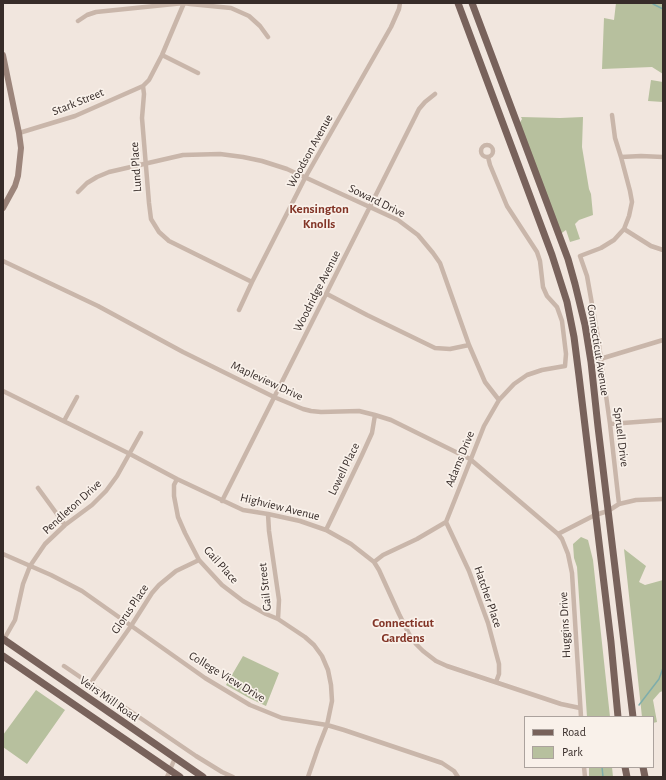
<!DOCTYPE html>
<style>
body{margin:0}
#map{position:relative;width:666px;height:780px;overflow:hidden;background:#f1e6de;font-family:"Alegreya Sans",sans-serif}
canvas{display:block}
.frame{position:absolute;inset:0;border:4px solid #372c29;pointer-events:none}
.legend{position:absolute;left:524px;top:716px;width:130px;height:52px;box-sizing:border-box;background:#f9f1ea;border:1px solid #aba29d;margin:0;padding:5px 7px;list-style:none;font-size:12px;color:#372c29}
.legend li{display:flex;align-items:center;gap:8px;height:20px}
.legend b{width:20px;border:1px solid #aba29d}
</style>
<div id="map">
<canvas width="666" height="780"></canvas>
<div class="frame"></div>
<ul class="legend">
<li><b style="height:5px;background:#78625b"></b>Road</li>
<li><b style="height:11px;background:#b7c09e"></b>Park</li>
</ul>
</div>
<script>
const c = document.querySelector('canvas').getContext('2d');
c.lineJoin = 'round';
function paint(path, color) { c.fillStyle = color; c.fill(path, 'evenodd'); }
const toPath = rows => new Path2D(rows.map(r => 'M' + r).join(''));
function stroke(path, color, width, dash) { c.strokeStyle = color; c.lineWidth = width; c.lineCap = dash ? 'butt' : 'round'; c.setLineDash(dash || []); c.stroke(path); }
function label(font, color, halo, rows, align = 'center') {
  c.font = font + ' "Alegreya Sans",sans-serif'; c.lineWidth = 3.5; c.setLineDash([]); c.textBaseline = 'middle'; c.strokeStyle = halo; c.fillStyle = color; for (const [text, x, y, turn = 0] of rows) {
    c.save(); c.translate(x, y); c.rotate((+turn || 0) * Math.PI / 180); c.textAlign = isNaN(turn) ? turn : align; if (halo) c.strokeText(text, 0, 0); c.fillText(text, 0, 0); c.restore();
  }
}
paint(toPath([
 [616,3,663,3,663,74,652,67,602,69,604,18,614,20],
 [651,80,663,82,663,102,648,101],
 [521,117,560,118,583,117,582,147,589,189,591,194,593,215,579,220,575,224,580,239,570,242,566,230,559,235,518,126,522,119],
 [581,537,588,540,593,560,610,717,587,717,577,567,574,558,573,544],
 [624,549,646,566,639,582,645,585,663,580,663,691,660,692,653,700,657,722,653,723,653,717,642,717],
 [243,656,279,673,266,706,249,698,226,685],
 [36,690,65,710,27,764,3,747,3,735],
 [589,767,612,767,613,777,589,777]
]), '#b7c09e');
stroke(toPath([
 [653,4,663,9],
 [639,705,659,679,663,668],
 [602,767,603,777]
]), '#7eadab', 1.5);
stroke(toPath([
 [184,3,162,55,149,80,143,86,144,94,142,118,149,203,151,219,159,232,169,241,252,282],
 [78,21,87,15,96,12,184,3,190,4,231,8,249,16,260,26,268,37],
 [162,55,198,73],
 [612,115,615,138,621,157,630,191,632,202,629,216,624,229,614,240,601,248,580,256,587,276,598,338,610,424,619,504],
 [19,133,75,116,143,86],
 '481 151a6 6 0 1 1 12 0a6 6 0 1 1-12 0Z',
 [621,157,641,156,663,157],
 [78,192,87,183,97,177,109,172,183,155,220,154,243,157,262,161,287,169,398,220,418,235,433,253,440,263,469,345,485,382,499,400],
 [624,229,651,246,663,250],
 [3,261,98,306,183,352,274,397,303,409,311,411,321,412,359,411,375,415,391,420,470,459,558,534,562,539,568,554,572,573,581,717],
 [327,294,367,315,435,348,450,349,469,345],
 [239,310,252,282,305,178,391,27,399,9,400,3],
 [600,359,663,340],
 [3,391,130,454,177,479,243,510,268,514,300,521,326,530,351,544,374,562,379,570,399,614,409,634,416,644,423,651,436,661,447,666,561,704,580,708],
 [64,421,77,397],
 [610,424,663,420],
 [177,479,174,485,174,496,178,517,185,533,199,560,222,585,243,601,266,614,278,619,305,637,314,645,322,656,328,670,331,685,332,701,327,725,318,748,308,777],
 [38,488,65,525],
 [222,501,413,121,419,109,425,102,435,94],
 [268,514,269,531,279,600,278,619],
 [446,522,469,571,488,623,499,664,499,674,496,682],
 [326,530,362,455,372,433,375,415],
 [558,534,595,515,608,511,619,504,636,500,663,499],
 [3,554,51,575,82,591,205,678,250,705,282,718,327,725,344,730,442,763,454,771,458,777],
 [374,562,383,555,417,539,446,522,484,426,499,400,514,384,527,375,542,370,565,366,566,354,562,321,557,307,547,296,543,287,540,261,537,252,507,206,490,165,488,157],
 [3,641,15,620,23,584,30,566,45,544,65,525,92,505,106,491,117,476,141,433],
 [64,666,196,756,222,772,233,777],
 [90,684,131,626,152,593,159,585,176,571,199,560],
 [584,767,585,777],
 [167,777,175,758]
]), '#c9b6aa', 4.5);
stroke(toPath([
 [3,55,19,133,21,148,18,176,15,186,3,208]
]), '#9c857b', 6);
stroke(toPath([
 [458,3,552,255,567,302,574,337,579,376,611,642,618,717],
 [472,3,568,259,575,284,585,325,591,362,598,427,633,717],
 [3,639,203,777],
 [3,656,180,777],
 [625,767,627,777],
 [643,767,645,777]
]), '#78625b', 7);
label('12px', '#372c29', '#f9f1ea', [
 ["Stark Street",78,102,-22],
 ["Woodson Avenue",310,151,-61],
 ["Lund Place",136,167,-94],
 ["Soward Drive",377,201,26],
 ["Woodridge Avenue",317,291,-63],
 ["Connecticut Avenue",598,350,81],
 ["Mapleview Drive",267,381,25],
 ["Spruell Drive",621,437,83],
 ["Adams Drive",460,459,-68],
 ["Lowell Place",344,469,-64],
 ["Pendleton Drive",72,507,-42],
 ["Highview Avenue",280,507,14],
 ["Gail Place",221,565,48],
 ["Gail Street",265,587,-96],
 ["Hatcher Place",488,597,71],
 ["Glorus Place",130,609,-56],
 ["Huggins Drive",565,625,-93],
 ["College View Drive",227,677,31],
 ["Veirs Mill Road",109,699,35]
]);
label('bold 13px', '#823426', '#f9f1ea', [
 ["Kensington",319,209],
 ["Knolls",319,224],
 ["Connecticut",403,623],
 ["Gardens",403,638]
]);
</script>
